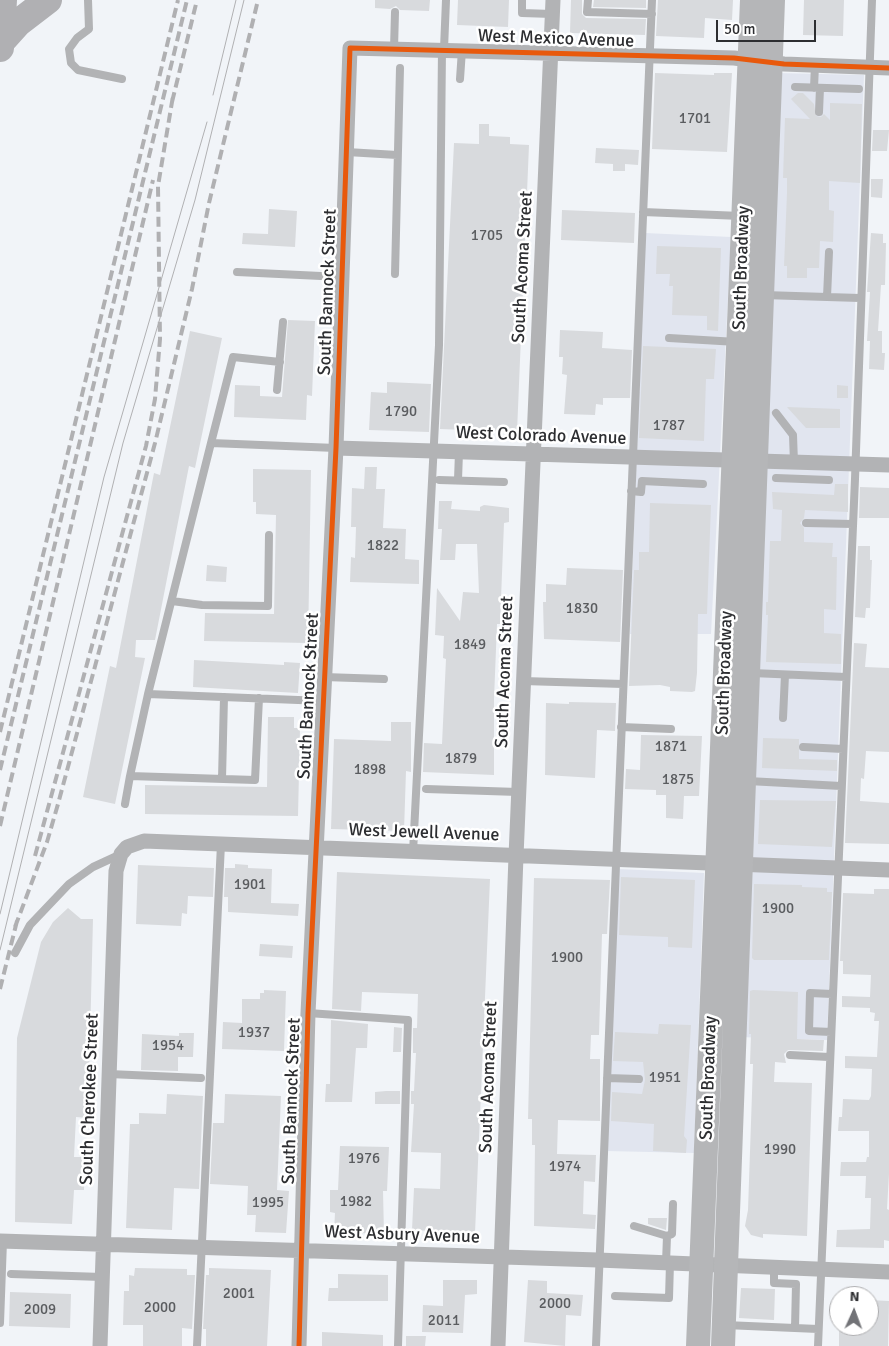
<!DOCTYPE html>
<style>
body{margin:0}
#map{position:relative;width:889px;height:1346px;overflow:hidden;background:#f1f4f8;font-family:Signika,sans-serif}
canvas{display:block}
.north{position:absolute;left:829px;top:1286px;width:50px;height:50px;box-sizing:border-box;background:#fff;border:1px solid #ababad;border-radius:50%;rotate:2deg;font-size:14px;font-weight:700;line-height:20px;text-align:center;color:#2d2e31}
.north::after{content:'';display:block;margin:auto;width:18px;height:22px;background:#727377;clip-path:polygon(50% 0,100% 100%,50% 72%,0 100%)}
.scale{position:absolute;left:716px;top:20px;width:100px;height:22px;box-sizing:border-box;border:2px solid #2d2e31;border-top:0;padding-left:6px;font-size:15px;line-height:18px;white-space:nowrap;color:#2d2e31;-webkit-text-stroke:4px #fff;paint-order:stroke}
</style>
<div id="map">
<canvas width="889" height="1346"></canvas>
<div class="north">N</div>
<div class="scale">50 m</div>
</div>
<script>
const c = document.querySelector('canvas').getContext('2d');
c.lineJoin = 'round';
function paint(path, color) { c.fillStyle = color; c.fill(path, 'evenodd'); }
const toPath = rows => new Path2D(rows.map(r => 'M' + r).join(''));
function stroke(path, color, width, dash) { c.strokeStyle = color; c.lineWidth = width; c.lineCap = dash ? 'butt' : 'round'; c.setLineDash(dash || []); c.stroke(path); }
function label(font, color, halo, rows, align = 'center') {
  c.font = font + ' Signika,sans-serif'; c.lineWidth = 5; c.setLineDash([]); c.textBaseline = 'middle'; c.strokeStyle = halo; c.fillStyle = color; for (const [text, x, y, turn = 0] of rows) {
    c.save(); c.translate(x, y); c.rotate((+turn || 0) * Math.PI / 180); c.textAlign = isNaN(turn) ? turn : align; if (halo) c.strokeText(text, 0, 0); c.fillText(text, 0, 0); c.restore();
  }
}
paint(toPath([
 [777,73,864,75,827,1040,739,1037],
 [645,233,731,237,711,634,630,634],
 [618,869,704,873,694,1153,606,1151]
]), '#e1e5ef');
paint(toPath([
 [375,0,430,0,429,11,400,10,396,6,390,9,375,8],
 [458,0,509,0,508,27,457,25],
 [571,0,582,0,582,14,586,18,646,19,645,35,570,33],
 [594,0,646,0,646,8,593,7],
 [658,0,733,0,732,20,705,18,704,38,656,36],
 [804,0,844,0,843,36,803,35],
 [655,73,714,75,714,73,732,73,727,152,652,149],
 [798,93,803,93,814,104,816,116,821,117,824,114,830,120,830,103,862,104,860,183,829,181,829,210,834,211,833,242,820,241,819,268,807,268,807,278,787,278,787,266,784,266,787,193,787,178,783,178,785,118,810,119,791,99],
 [479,124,489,124,489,136,510,137,510,144,529,145,517,432,440,429,454,143,479,144],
 [873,130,889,130,887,151,872,151],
 [596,148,639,150,638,165,625,164,625,171,613,171,613,164,595,163],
 [871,179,883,179,882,198,871,197],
 [269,209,297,211,295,247,242,244,243,233,268,234],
 [562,210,635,213,634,243,561,240],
 [871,233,883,234,883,243,886,243,885,285,881,285,878,331,882,331,882,353,885,353,884,370,869,369,870,341,867,341,870,292,867,292],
 [657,246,721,248,718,331,707,330,707,316,672,315,673,286,669,286,670,274,656,274],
 [288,320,315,321,312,396,307,395,306,420,234,417,235,385,260,386,260,396,282,397],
 [560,330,603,332,602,348,632,350,630,398,603,398,603,405,596,404,595,415,564,414,567,375,562,374,563,357,559,357],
 [190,331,222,338,195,468,189,466,155,640,136,640,135,657,145,658,115,804,83,797,110,666,116,668,154,473,160,475],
 [643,346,716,349,714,379,706,379,704,441,639,438],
 [387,382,431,384,429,432,369,430,371,392,387,393],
 [837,385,848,386,848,398,837,398],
 [787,407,840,409,840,428,806,428],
 [365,467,377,467,376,489,385,489,383,528,406,529,405,559,419,560,419,584,350,582,351,557,355,558,356,527,351,527,352,488,364,489],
 [253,469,311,470,308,643,204,641,205,613,274,614,276,515,256,514,256,502,253,502],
 [835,484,848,484,848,512,805,510,804,518,800,523,804,528,804,542,833,543,832,557,837,557,836,610,824,609,824,633,841,634,841,664,766,662,768,615,766,615,766,602,768,602,770,541,781,541,782,510,773,509,772,492,834,495],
 [860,487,889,488,889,518,859,518],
 [439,501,452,501,451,509,480,511,480,507,484,505,509,508,509,522,504,523,500,624,497,624,494,699,494,775,423,772,424,743,442,744,446,659,443,658,444,636,435,635,437,588,460,621,463,592,479,593,477,544,456,544,455,560,440,560,442,529,438,529],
 [650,503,711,505,707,614,698,614,697,673,695,691,692,692,670,691,670,687,660,685,629,686,634,570,639,570,639,552,649,552],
 [858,546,870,546,870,560,872,560,870,608,866,608,865,618,855,617],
 [207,565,227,567,226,582,206,581],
 [567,568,623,570,620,642,544,639,543,602,546,602,546,584,566,585],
 [854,643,867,644,865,667,889,668,889,752,866,751,864,779,861,778,860,801,889,803,889,844,845,843],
 [194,660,284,665,284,662,300,663,298,693,193,687],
 [569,702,616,703,615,731,597,730,595,778,545,775,546,703,569,704],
 [268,717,294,717,294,728,300,728,298,816,145,814,145,785,267,787],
 [391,722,411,722,411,772,406,771,404,831,331,829,334,739,391,741],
 [641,735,702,736,699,796,684,796,683,819,666,818,666,795,656,795,656,790,625,789,626,769,640,770],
 [763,738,799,739,799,759,837,760,837,771,762,768],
 [760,800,836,801,832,847,758,844],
 [235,864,248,865,248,868,272,869,271,903,299,904,298,916,228,912,228,897,224,897,225,868,235,868],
 [138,865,214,868,213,897,188,896,187,914,182,913,181,926,136,924],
 [337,872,490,879,475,1233,412,1230,414,1188,440,1189,441,1153,411,1152,414,1104,411,1104,411,1091,414,1091,416,1053,413,1053,413,1028,417,1028,418,994,362,992,361,1011,332,1009],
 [621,877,695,880,692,948,668,947,668,937,619,935],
 [534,878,610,880,607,934,602,934,599,1035,591,1035,590,1059,600,1059,600,1121,558,1120,557,1154,596,1155,595,1182,584,1181,583,1214,596,1215,595,1229,534,1226,535,1145,532,1145,532,1119,528,1119],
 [754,884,802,885,802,887,827,888,827,892,832,892,829,960,754,960,752,958],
 [874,889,889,889,889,1174,887,1209,889,1210,889,1241,884,1240,884,1248,836,1247,837,1230,870,1229,871,1198,865,1198,866,1176,840,1176,841,1162,866,1162,867,1157,869,1157,869,1131,838,1131,839,1117,842,1117,843,1099,869,1100,871,1096,872,1069,845,1068,845,1056,877,1057,879,1021,874,1021,875,1013,870,1012,870,1008,842,1007,842,996,870,997,871,975,843,974,843,961,840,961,843,893,874,894],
 [68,908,81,919,93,919,88,1118,76,1117,74,1157,85,1157,84,1190,74,1190,72,1224,15,1222,17,1038,41,942,53,922],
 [260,944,293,946,292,958,259,956],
 [264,990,286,991,284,1051,222,1049,223,1022,242,1023,242,999,260,999,260,993,264,993],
 [753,990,798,992,797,1039,824,1040,823,1051,788,1050,784,1054,786,1063,775,1062,774,1082,812,1083,807,1236,763,1234,763,1238,751,1235,745,1226,748,1210,753,1064,750,1064,751,1034,749,1034,750,991],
 [331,1020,368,1024,367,1048,356,1048,352,1102,325,1102,326,1084,330,1084],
 [659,1024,691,1025,684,1136,687,1140,686,1153,653,1151,654,1124,611,1121,612,1092,642,1094,645,1080,643,1062,613,1061,615,1032,658,1034],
 [394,1027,402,1028,401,1052,393,1052],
 [179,1033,194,1033,193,1057,178,1057,178,1071,141,1070,142,1034,179,1036],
 [386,1091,400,1091,400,1104,375,1104,375,1092],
 [167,1094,203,1096,199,1189,174,1188,172,1230,126,1228,130,1124,139,1124,139,1113,166,1114],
 [225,1094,281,1096,277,1190,289,1191,286,1233,255,1232,256,1215,247,1215,248,1186,210,1184,213,1123,224,1123],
 [340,1146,389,1147,387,1191,383,1191,384,1234,334,1232,335,1213,330,1212,330,1190,338,1190],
 [648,1218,667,1218,666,1230,648,1224],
 [135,1268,187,1269,187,1275,195,1275,192,1329,182,1328,182,1346,143,1346,143,1325,123,1325,124,1291,129,1291,129,1275,134,1276],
 [209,1268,271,1270,267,1346,206,1346,206,1329,203,1329,206,1275,209,1275],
 [338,1274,388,1275,388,1301,328,1301,329,1288,338,1288],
 [443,1280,477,1280,477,1294,465,1295,463,1333,422,1332,423,1305,443,1306],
 [528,1280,547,1281,547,1293,583,1295,581,1316,566,1315,565,1346,524,1342],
 [741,1288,775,1289,774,1320,739,1318],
 [10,1292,71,1294,70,1328,9,1326],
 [869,1300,889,1301,888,1346,839,1346,839,1326,869,1326],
 [322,1332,383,1335,383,1346,322,1346],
 [406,1336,426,1336,425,1346,406,1346]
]), '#d8dadd');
stroke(toPath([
 [88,0,89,29,77,38,69,49,71,63,78,70,122,79],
 [522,0,522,13,552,14],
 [588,0,587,12,652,14],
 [394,49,395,12],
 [444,49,446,0],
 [460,79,462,50],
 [795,87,859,89],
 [814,88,815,65],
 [819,112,820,88],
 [347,152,397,155],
 [643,212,741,216],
 [237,272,342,277],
 [395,274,400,68],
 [764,295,827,297,829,252],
 [827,297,860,298],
 [669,338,737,342],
 [277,390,283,322],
 [776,413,793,435,794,463],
 [211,443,233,357,280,362],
 [776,478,829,480],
 [439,480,504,482],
 [458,480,459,452],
 [631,491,641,492,642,481,703,484],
 [806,523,853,524],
 [172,601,202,605,268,606,269,535],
 [752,673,846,677],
 [324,677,384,679],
 [523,681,623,684],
 [148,694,130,776,255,780,259,698],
 [323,701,148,694,211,443,336,448],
 [783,718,785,675],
 [621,727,671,729],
 [803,747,843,749],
 [222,779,224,697],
 [748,781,841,786],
 [426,789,518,792],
 [125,804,130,776],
 [413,852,439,345,442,49],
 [15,953,30,925,69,884,93,867,119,855],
 [308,1013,408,1020,398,1346],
 [831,1032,809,1031,810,993,832,994],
 [790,1055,829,1057],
 [109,1074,201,1078],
 [607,1078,639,1079],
 [634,1226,667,1236,666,1263],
 [667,1236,672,1234,673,1204],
 [774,1267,774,1283,796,1284,795,1328],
 [11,1274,102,1277],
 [615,1296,669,1298,670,1263],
 [0,1323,3,1241],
 [725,1325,818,1329],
 [197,1346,221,844],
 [596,1346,652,0],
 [818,1346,855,479,872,0]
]), '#b2b3b5', 8);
stroke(toPath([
 [336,448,889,465],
 [0,1241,598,1260,889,1272],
 [100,1346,116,871,121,854,127,847,144,841,889,870],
 [299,1346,308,1013,336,448,350,48,734,58,784,64,889,68],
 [498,1346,516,856,553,0]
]), '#b2b3b5', 15);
stroke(toPath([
 [698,1346,752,0],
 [723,1346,773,0]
]), '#b5b6b8', 24);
stroke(toPath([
 [0,43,18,23,48,0],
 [0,48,3,0]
]), '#b0b0b3', 28);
stroke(toPath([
 [213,95,236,0],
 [0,914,104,477,207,122],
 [0,950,123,443,195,200,244,0]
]), '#b0b0b2', 1);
stroke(toPath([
 [172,102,197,0],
 [0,732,178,0],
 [0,770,187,0],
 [0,826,153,180],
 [35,856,146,446,155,399,160,339,158,186,173,96],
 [15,927,47,842,58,804,155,443,192,289,209,203,258,0],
 [0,989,17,921]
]), '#b0b0b2', 4, [10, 5]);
stroke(toPath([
 [299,1346,308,1013,336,448,350,48,734,58,784,64,889,68]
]), '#e8590c', 5);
label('15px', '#5a5c5f', null, [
 ["1701",695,119],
 ["1705",487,236],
 ["1790",401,412],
 ["1787",669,426],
 ["1822",383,546],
 ["1830",582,609],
 ["1849",470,645],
 ["1871",671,747],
 ["1879",461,759],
 ["1898",370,770],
 ["1875",678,780],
 ["1901",250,885],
 ["1900",778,909],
 ["1900",567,958],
 ["1937",254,1033],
 ["1954",168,1046],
 ["1951",665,1078],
 ["1990",780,1150],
 ["1976",364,1159],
 ["1974",565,1167],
 ["1982",356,1202],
 ["1995",268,1203],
 ["2001",239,1294],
 ["2000",555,1304],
 ["2000",160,1308],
 ["2009",40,1310],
 ["2011",444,1321]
]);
label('18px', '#2d2e31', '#fff', [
 ["West Mexico Avenue",556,39,2],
 ["South Acoma Street",523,267,-87],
 ["South Broadway",742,268,-88],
 ["South Bannock Street",328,292,-88],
 ["West Colorado Avenue",541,436,2],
 ["South Acoma Street",505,672,-88],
 ["South Broadway",725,673,-88],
 ["South Bannock Street",309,696,-87],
 ["West Jewell Avenue",424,833,2],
 ["South Acoma Street",489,1077,-88],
 ["South Broadway",709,1078,-88],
 ["South Cherokee Street",90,1099,-88],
 ["South Bannock Street",292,1101,-88],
 ["West Asbury Avenue",402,1235,2]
]);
</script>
